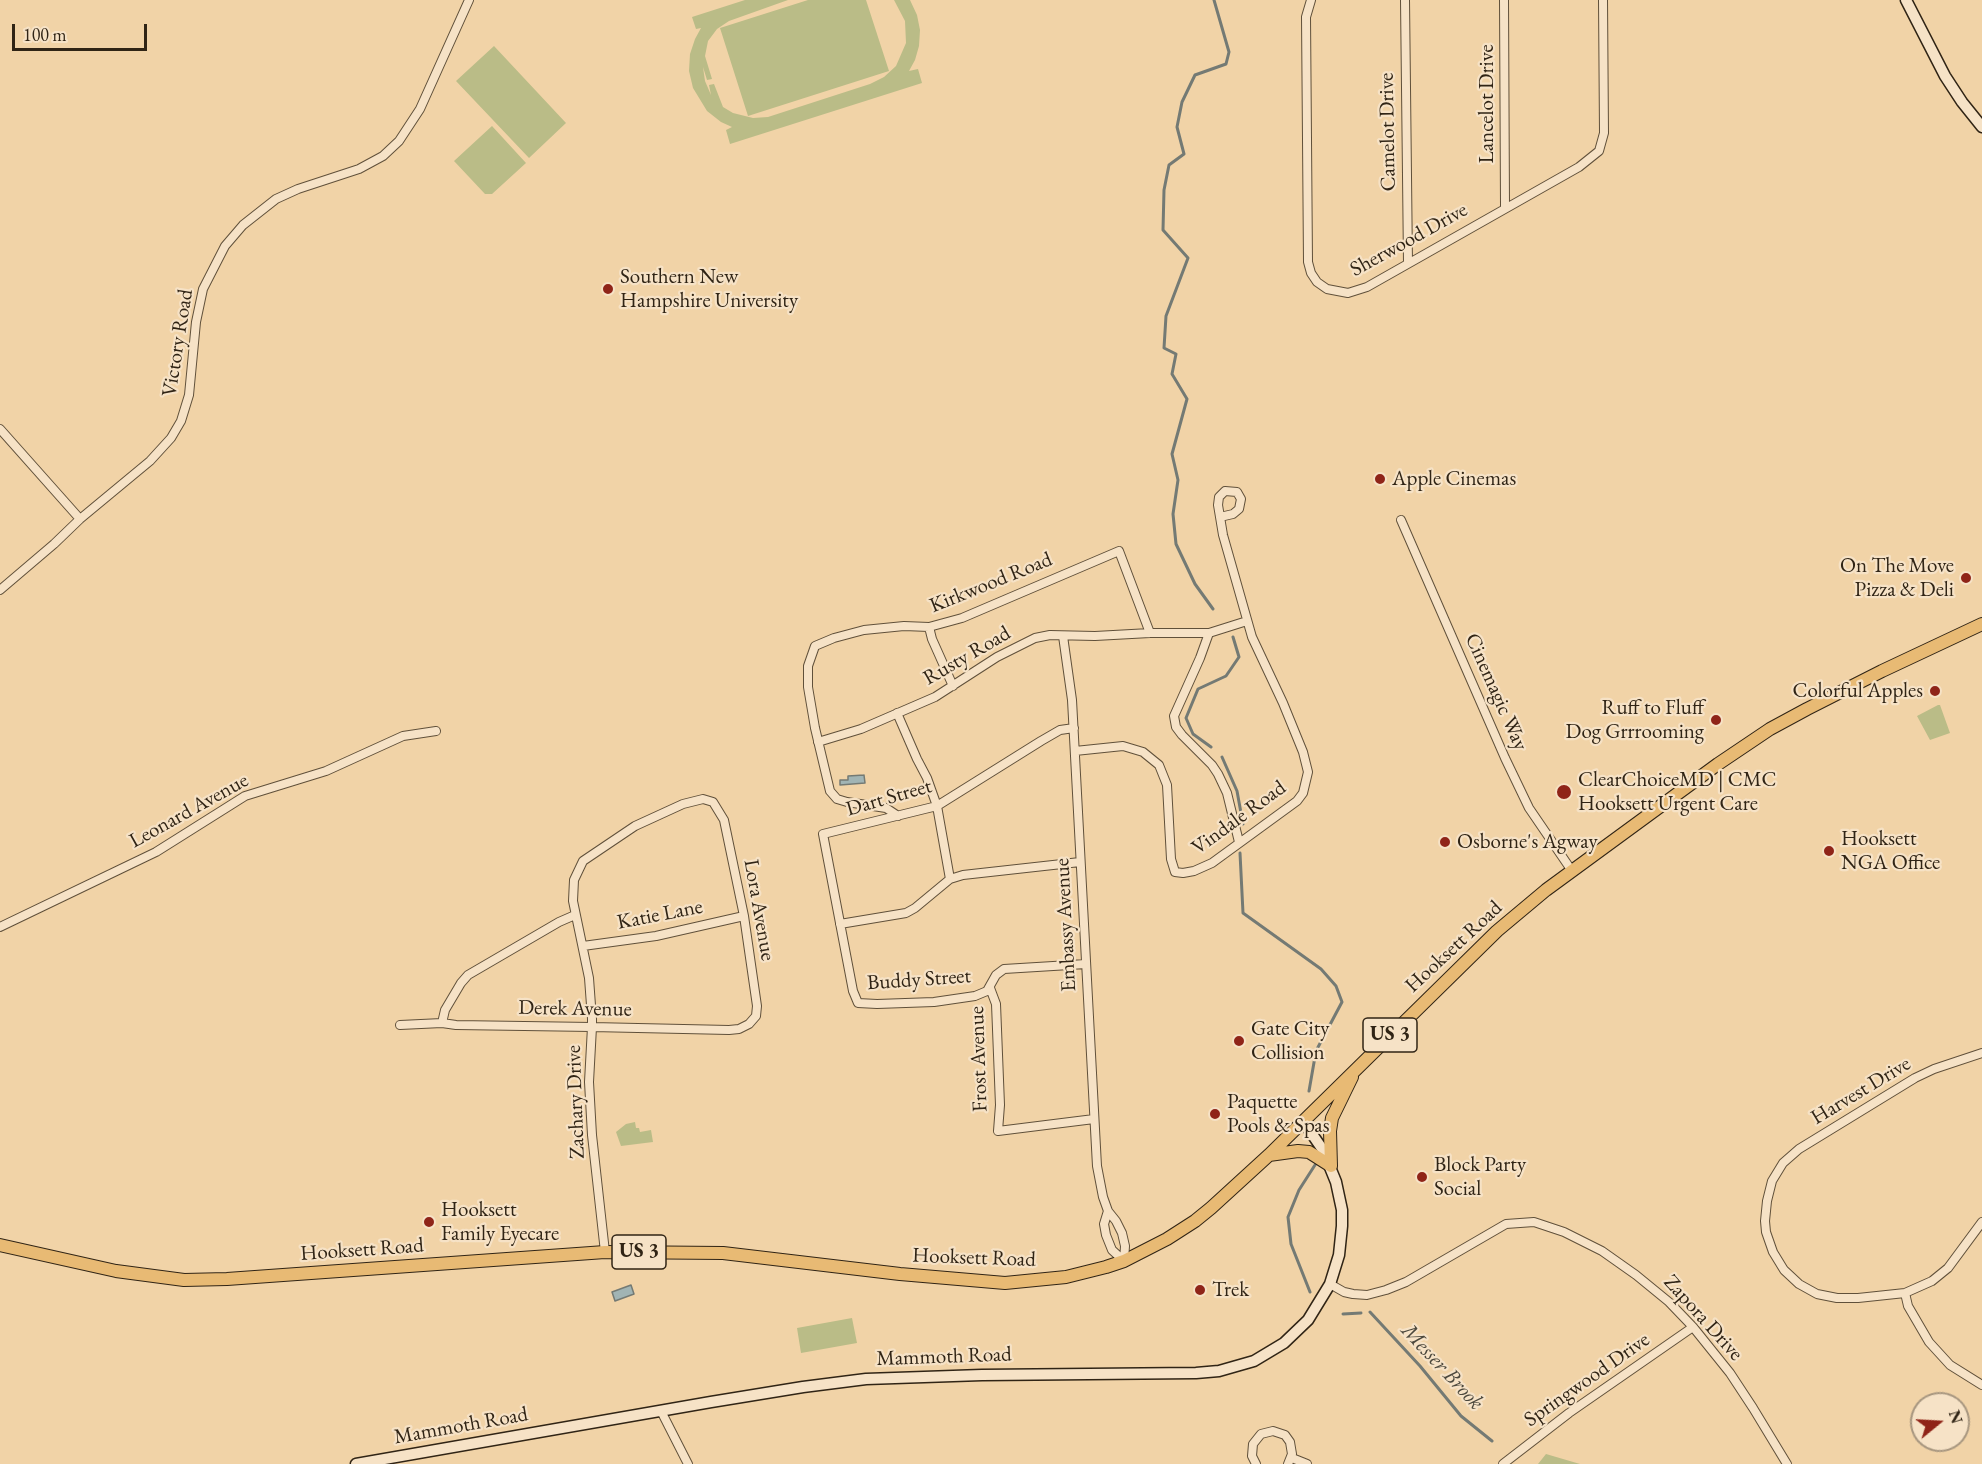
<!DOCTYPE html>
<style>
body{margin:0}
#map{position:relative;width:1982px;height:1464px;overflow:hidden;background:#f1d3a7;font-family:"EB Garamond",serif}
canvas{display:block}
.north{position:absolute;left:1910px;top:1392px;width:60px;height:60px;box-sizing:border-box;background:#f6e2c6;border:2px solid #a7967f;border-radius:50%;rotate:72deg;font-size:16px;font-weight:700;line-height:24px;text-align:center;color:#302415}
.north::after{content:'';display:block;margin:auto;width:21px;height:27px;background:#8f2418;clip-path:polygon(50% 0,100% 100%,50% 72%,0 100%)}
.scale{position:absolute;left:12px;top:24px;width:135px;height:27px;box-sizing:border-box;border:3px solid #302415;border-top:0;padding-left:8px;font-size:18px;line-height:21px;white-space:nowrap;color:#302415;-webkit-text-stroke:4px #f6e2c6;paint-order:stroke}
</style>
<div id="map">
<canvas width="1982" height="1464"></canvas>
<div class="north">N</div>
<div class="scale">100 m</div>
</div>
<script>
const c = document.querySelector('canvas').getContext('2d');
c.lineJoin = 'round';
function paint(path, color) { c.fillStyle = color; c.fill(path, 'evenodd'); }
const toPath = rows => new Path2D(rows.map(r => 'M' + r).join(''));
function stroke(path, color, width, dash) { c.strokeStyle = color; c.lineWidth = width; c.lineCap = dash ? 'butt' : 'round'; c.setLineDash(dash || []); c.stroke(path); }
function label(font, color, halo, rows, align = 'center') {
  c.font = font + ' "EB Garamond",serif'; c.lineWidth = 4.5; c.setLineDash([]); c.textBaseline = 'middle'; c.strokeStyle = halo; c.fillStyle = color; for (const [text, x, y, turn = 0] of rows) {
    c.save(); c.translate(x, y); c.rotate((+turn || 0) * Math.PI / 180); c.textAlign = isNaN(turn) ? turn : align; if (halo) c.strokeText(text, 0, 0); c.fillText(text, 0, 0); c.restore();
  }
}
paint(toPath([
 [745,0,788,0,729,21,717,29,708,41,705,56,712,79,707,80,703,67,705,81,711,95,709,85,714,84,723,107,733,113,753,118,768,117,870,84,884,77,896,66,906,43,905,21,894,0,910,0,917,15,920,30,919,46,915,60,909,71,918,69,922,83,730,144,726,130,732,127,721,122,707,111,693,88,689,71,690,54,695,39,701,28,696,29,692,17],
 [808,0,866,0,889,71,748,116,720,28],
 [494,46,566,123,529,158,456,81],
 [492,126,526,163,492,194,485,194,454,161],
 [1938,705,1940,705,1950,733,1930,740,1917,716],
 [635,1122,636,1128,639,1128,640,1132,651,1130,653,1142,621,1146,616,1132,626,1124],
 [852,1318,857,1343,801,1353,797,1328],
 [1546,1454,1580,1464,1538,1464]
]), '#babc87');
const water = toPath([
 [864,775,865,783,840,785,840,780,848,780,848,776,864,775],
 [631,1285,634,1294,615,1301,612,1292,631,1285]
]);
paint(water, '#a1b4b4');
stroke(water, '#747a74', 1.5);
stroke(toPath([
 [1213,609,1195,584,1176,544,1173,514,1178,480,1172,454,1187,399,1172,374,1176,354,1164,348,1166,316,1188,258,1163,230,1164,190,1169,165,1184,154,1177,127,1182,102,1195,75,1226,64,1229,52,1214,0],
 [1211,747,1193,734,1186,718,1198,689,1226,676,1239,657,1233,637],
 [1222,757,1237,791,1243,824],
 [1240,853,1243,913,1321,969,1336,986,1342,1002,1316,1051,1309,1091],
 [1310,1292,1291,1244,1288,1217,1299,1190,1315,1165],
 [1370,1312,1420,1366,1461,1416,1492,1441],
 [1343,1314,1361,1313]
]), '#747a74', 3);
const street = toPath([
 [1311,0,1306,17,1308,262,1311,273,1317,282,1327,289,1348,293,1367,287,1579,167,1599,151,1604,133,1603,0],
 [1405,0,1408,263],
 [1504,0,1505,207],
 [0,429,80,519],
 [1401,520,1505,758,1529,808,1572,871],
 [0,590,54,544,80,519,150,461,171,438,181,421,189,395,196,322,203,289,225,246,243,225,276,199,298,189,359,169,383,156,399,141,420,109,469,0],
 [929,627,932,639,953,686],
 [1209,633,1200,658,1174,716,1176,727,1182,735,1212,765,1218,774,1227,793,1239,842],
 [1063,636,1072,700,1097,1166,1103,1197,1108,1211,1116,1221,1122,1233,1125,1246,1124,1261],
 [897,713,917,759,927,778,937,806,950,879],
 [1074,728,1060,730,1041,741,937,806,823,834,853,991,858,1003,877,1004,934,1002,975,996,987,991,996,975,1004,969,1086,964],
 [818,742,861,729,935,697,997,657,1035,638,1050,635,1095,636,1150,633,1209,633,1247,621],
 [1075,751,1123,746,1143,752,1159,765,1167,785,1171,859,1175,872,1183,873,1194,871,1212,863,1297,801,1303,793,1308,772,1303,752,1283,703,1252,637,1223,535,1218,505,1219,497,1225,491,1237,492,1241,499,1239,509,1233,514,1220,517],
 [898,816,886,808,847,802,837,799,830,791,815,728,808,687,808,666,815,646,834,638,864,630,904,626,929,627,962,618,1119,551,1150,633],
 [840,924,906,913,915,908,950,879,963,875,1080,862],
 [0,927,156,852,245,796,326,771,403,736,436,731],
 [583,946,656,936,744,916],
 [990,988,996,1004,1000,1105,998,1131,1094,1119],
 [442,1023,445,1010,461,983,468,975,559,922,575,915],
 [400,1025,442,1023,456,1025,592,1027,729,1030,739,1029,749,1024,756,1016,757,1006,744,916,724,820,713,802,703,799,683,804,635,826,583,861,574,880,573,901,589,978,592,1019,592,1027,589,1082,592,1135,605,1252],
 [1982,1053,1934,1069,1915,1078,1799,1149,1783,1163,1772,1181,1767,1201,1765,1221,1766,1232,1773,1252,1784,1270,1799,1284,1817,1294,1837,1298,1858,1298,1905,1293,1932,1281,1948,1268,1982,1222],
 [1108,1211,1104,1224,1106,1235,1112,1250,1124,1261],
 [1330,1284,1344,1292,1353,1294,1367,1295,1386,1290,1406,1282,1506,1224,1534,1222,1564,1232,1602,1251,1636,1275,1669,1302,1693,1327,1730,1373,1753,1408,1787,1464],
 [1905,1293,1908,1306,1929,1342,1950,1365,1982,1385],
 [661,1411,688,1464],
 [1292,1458,1307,1464],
 [1256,1464,1252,1456,1253,1444,1261,1434,1273,1431,1285,1435,1290,1442,1292,1454,1288,1464],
 [1503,1464,1569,1413,1693,1327]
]);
const secondary = toPath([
 [1906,0,1945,76,1962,102,1982,127],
 [356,1464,711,1402,803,1387,866,1379,982,1375,1196,1373,1219,1371,1254,1361,1284,1343,1308,1320,1330,1284,1339,1255,1342,1226,1342,1210,1336,1182,1323,1150,1303,1121]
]);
const primary = toPath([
 [1269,1155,1298,1151,1309,1152,1331,1166],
 [1331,1166,1330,1131,1332,1118,1352,1077],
 [0,1245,116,1271,184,1280,227,1279,605,1252,723,1253,900,1274,1005,1283,1066,1277,1106,1267,1124,1261,1167,1239,1195,1221,1211,1208,1269,1155,1497,931,1546,890,1718,764,1770,729,1807,709,1882,671,1982,624]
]);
stroke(street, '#60503a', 10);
stroke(secondary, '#302415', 13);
stroke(primary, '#302415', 14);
stroke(street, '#f6e2c6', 8);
stroke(secondary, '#f6e2c6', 10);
stroke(primary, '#e8ba74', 12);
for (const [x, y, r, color] of [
 [608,289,6,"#8f2418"],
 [1380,479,6,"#8f2418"],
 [1966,578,6,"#8f2418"],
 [1935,691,6,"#8f2418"],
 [1716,720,6,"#8f2418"],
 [1564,792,8,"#8f2418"],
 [1445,842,6,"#8f2418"],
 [1829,851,6,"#8f2418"],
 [1239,1041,6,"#8f2418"],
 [1215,1114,6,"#8f2418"],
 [1422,1177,6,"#8f2418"],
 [429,1222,6,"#8f2418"],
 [1200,1290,6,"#8f2418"]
]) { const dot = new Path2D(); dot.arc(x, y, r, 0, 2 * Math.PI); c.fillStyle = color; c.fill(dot); stroke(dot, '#f6e2c6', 2); }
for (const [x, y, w] of [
 [1390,1035,54],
 [639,1252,54]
]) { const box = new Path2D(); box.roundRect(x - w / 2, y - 17, w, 34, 4.5); c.fillStyle = '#f6e2c6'; c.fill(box); stroke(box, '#302415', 1.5); }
label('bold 20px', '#302415', null, [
 ["US 3",1390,1035],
 ["US 3",639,1252]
]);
label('21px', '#302415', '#f6e2c6', [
 ["Lancelot Drive",1487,104,-90],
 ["Camelot Drive",1388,132,-91],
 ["Sherwood Drive",1409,240,-29],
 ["Victory Road",178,343,-81],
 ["Kirkwood Road",991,583,-22],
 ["Rusty Road",967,656,-30],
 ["Cinemagic Way",1496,692,66],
 ["Dart Street",889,798,-16],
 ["Leonard Avenue",189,811,-29],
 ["Vindale Road",1239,818,-36],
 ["Lora Avenue",759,910,80],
 ["Katie Lane",660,915,-11],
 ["Embassy Avenue",1066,925,-93],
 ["Hooksett Road",1454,947,-43],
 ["Buddy Street",919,980,-4],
 ["Derek Avenue",575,1009,1],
 ["Frost Avenue",979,1059,-92],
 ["Harvest Drive",1861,1091,-31],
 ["Zachary Drive",576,1102,-92],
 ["Hooksett Road",362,1250,-4],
 ["Hooksett Road",974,1258,2],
 ["Zapora Drive",1703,1318,48],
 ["Mammoth Road",944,1357,-2],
 ["Springwood Drive",1587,1380,-35],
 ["Mammoth Road",461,1426,-10]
]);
label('21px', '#302415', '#f6e2c6', [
 ["Southern New",620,277],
 ["Hampshire University",620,301],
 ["Apple Cinemas",1392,479],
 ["On The Move",1954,566,"right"],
 ["Pizza & Deli",1954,590,"right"],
 ["Colorful Apples",1923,691,"right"],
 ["Ruff to Fluff",1704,708,"right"],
 ["Dog Grrrooming",1704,732,"right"],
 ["ClearChoiceMD | CMC",1578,780],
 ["Hooksett Urgent Care",1578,804],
 ["Hooksett",1841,839],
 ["NGA Office",1841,863],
 ["Osborne's Agway",1457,842],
 ["Gate City",1251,1029],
 ["Collision",1251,1053],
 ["Paquette",1227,1102],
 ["Pools & Spas",1227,1126],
 ["Block Party",1434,1165],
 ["Social",1434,1189],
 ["Hooksett",441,1210],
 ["Family Eyecare",441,1234],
 ["Trek",1212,1290]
], 'left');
label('italic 22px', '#4c483d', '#f6e2c6', [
 ["Messer Brook",1442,1367,47]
]);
</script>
